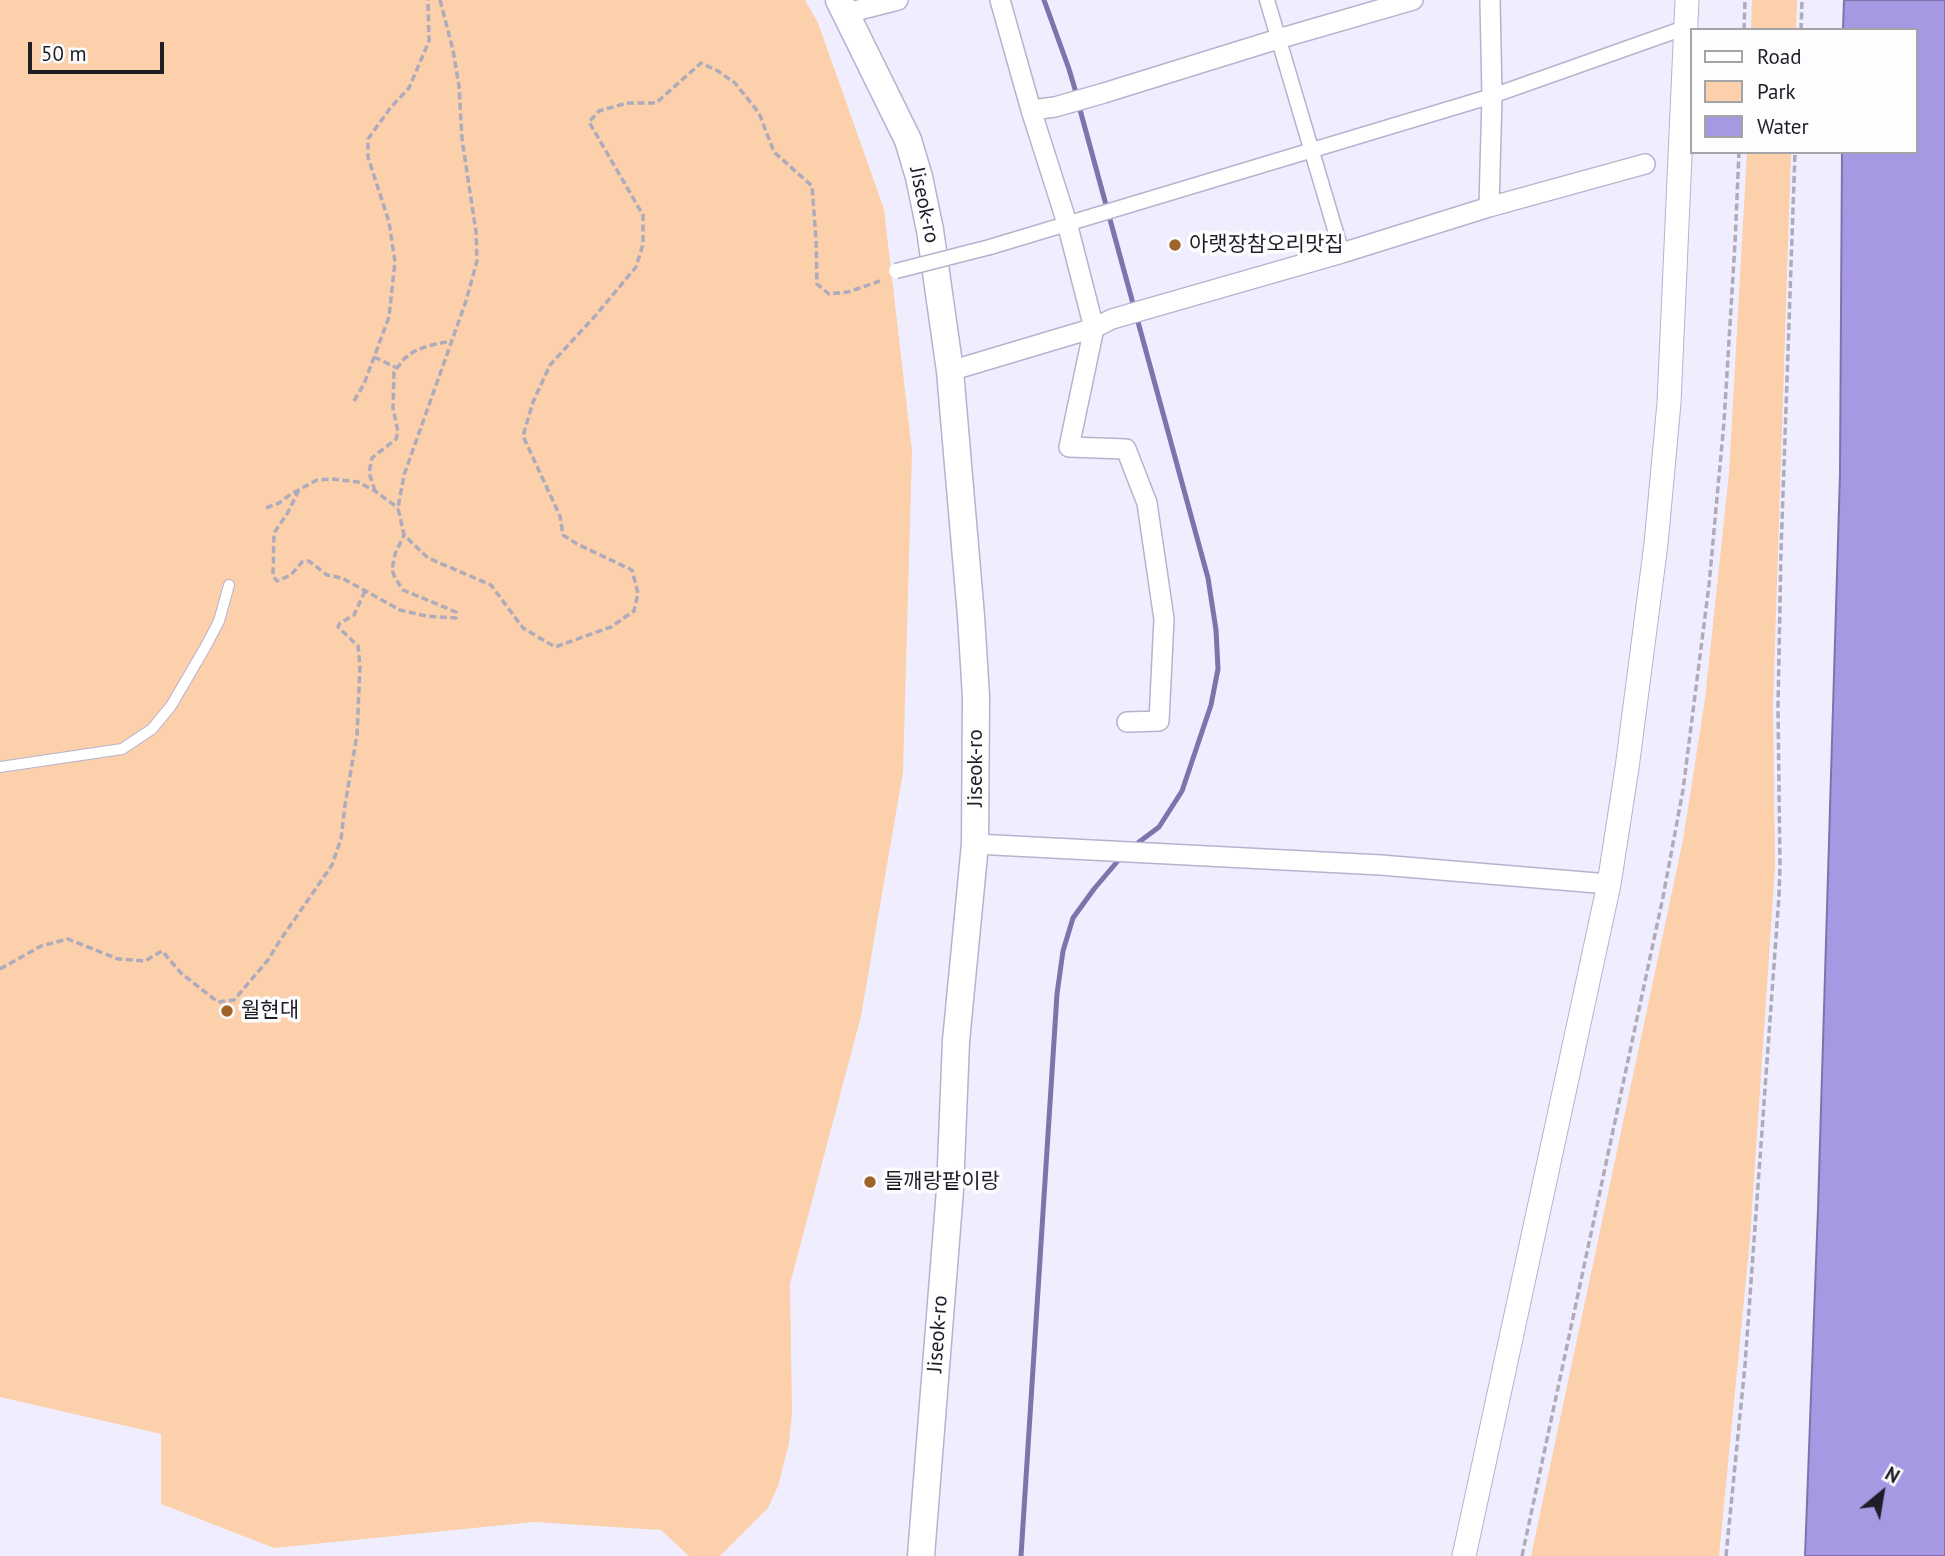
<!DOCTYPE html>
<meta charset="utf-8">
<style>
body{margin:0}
#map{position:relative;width:1945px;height:1556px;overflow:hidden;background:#f0edff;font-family:"PT Sans",sans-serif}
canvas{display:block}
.legend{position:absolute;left:1690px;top:28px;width:228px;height:126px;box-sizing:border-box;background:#fdfdfd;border:2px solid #a4a3a8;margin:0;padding:9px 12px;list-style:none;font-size:21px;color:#1f1d28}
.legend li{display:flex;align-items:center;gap:14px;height:35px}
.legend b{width:35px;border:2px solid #a4a3a8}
.north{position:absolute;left:1847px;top:1458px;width:70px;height:70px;-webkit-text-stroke:5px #fdfdfd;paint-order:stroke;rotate:30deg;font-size:19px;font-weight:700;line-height:28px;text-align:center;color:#1f1d28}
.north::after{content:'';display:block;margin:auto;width:24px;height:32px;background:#1f1d28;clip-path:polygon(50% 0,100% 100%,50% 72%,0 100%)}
.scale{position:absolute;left:28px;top:42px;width:136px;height:32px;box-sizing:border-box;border:4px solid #1f1d28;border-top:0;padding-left:9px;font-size:21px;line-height:24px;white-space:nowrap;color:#1f1d28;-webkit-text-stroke:5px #fdfdfd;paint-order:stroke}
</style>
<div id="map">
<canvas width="1945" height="1556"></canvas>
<ul class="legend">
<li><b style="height:9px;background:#fff"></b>Road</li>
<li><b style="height:19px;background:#fcd0ab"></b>Park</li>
<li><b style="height:19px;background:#a798e3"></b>Water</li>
</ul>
<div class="north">N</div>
<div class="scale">50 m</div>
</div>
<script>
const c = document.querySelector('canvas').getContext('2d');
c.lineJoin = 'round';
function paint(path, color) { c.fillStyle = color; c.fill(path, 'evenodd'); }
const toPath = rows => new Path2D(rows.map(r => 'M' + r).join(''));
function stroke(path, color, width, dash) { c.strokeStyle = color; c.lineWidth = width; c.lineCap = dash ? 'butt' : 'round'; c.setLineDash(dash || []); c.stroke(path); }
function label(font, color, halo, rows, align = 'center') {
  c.font = font + ' "PT Sans","Noto Sans KR",sans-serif'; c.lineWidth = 7; c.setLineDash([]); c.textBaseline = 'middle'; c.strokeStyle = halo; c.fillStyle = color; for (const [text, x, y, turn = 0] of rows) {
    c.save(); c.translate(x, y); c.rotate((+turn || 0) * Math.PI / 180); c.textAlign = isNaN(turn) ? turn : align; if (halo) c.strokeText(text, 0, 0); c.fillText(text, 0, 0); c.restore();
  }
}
paint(toPath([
 [0,0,805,0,818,23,884,209,912,451,903,772,861,1016,790,1284,792,1413,789,1443,778,1486,768,1508,720,1556,689,1556,661,1530,534,1522,274,1548,161,1504,161,1434,0,1397],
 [1752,0,1797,0,1796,30,1751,30],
 [1747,152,1791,152,1773,704,1775,867,1750,1238,1719,1556,1531,1556,1683,840,1705,699,1729,473]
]), '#fcd0ab');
const water = toPath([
 [1844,0,1945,0,1945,1556,1805,1556,1818,1209,1840,474,1842,152,1915,152,1915,30,1843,30,1844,0]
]);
paint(water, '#a798e3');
stroke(water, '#7e73ab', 2);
stroke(toPath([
 [1044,0,1069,69,1077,96],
 [1079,106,1208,578,1216,630,1218,669,1211,705,1182,791,1159,827,1135,845],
 [1021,1556,1057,994,1063,951,1073,918,1094,889,1122,856]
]), '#7e73ab', 5);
const service = toPath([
 [0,767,122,749,152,729,171,706,206,646,219,621,229,585]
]);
const pedestrian = toPath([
 [1267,0,1342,253],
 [990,247,1492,96,1687,27]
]);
const minor = toPath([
 [1000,0,1031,110,1067,223,1094,328,1069,447,1126,449,1147,503,1164,619,1159,721,1127,722],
 [847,13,898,0],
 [1031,110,1055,107,1104,93,1278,39,1413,0],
 [1489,207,1492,96,1490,0],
 [950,371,1094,328,1112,319,1342,253,1489,207,1645,164],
 [975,844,1381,865,1609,884]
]);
const tertiary = toPath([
 [1464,1556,1609,884,1627,768,1656,544,1669,403,1687,0]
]);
const secondary = toPath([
 [839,0,908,140,919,177,930,230,950,371,971,616,976,697,975,844,956,1041,950,1190,921,1556]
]);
stroke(service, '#b7b2ce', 12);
stroke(pedestrian, '#b7b2ce', 17);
stroke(minor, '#b7b2ce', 22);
stroke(tertiary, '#b7b2ce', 25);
stroke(secondary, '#b7b2ce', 29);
stroke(toPath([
 [440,0,453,50,459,86,462,139,476,232,477,261,466,301,404,475,398,508,404,535,428,558,491,585,523,628,555,647,611,627,634,611,638,593,632,570,577,544,563,535,560,516,523,436,533,402,550,365,596,315,636,267,643,244,643,215,589,122,599,111,627,103,656,103,701,63,718,71,735,83,759,113,774,152,812,186,816,240,817,284,829,294,848,292,880,281],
 [1744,30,1745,0],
 [1801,30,1802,0],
 [374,357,397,368],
 [354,401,364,384,389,317,395,262,389,222,368,157,368,139,391,107,409,88,429,41,428,0],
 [299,490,287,514,274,533,273,576,277,581,291,575,302,562,309,561,327,575,342,578,400,610,426,616,456,618,456,612,403,590,395,578,392,570,395,554,404,535],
 [375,491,369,473,372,458,396,439,398,432,393,408,394,372,404,359,413,352,427,346,451,341],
 [266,508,279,503,291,494,317,480,332,479,358,482,375,491,398,508],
 [0,969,41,946,68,939,118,959,145,961,162,951,182,974,218,1002,234,1000,268,960,279,942,332,865,341,839,345,805,357,735,360,666,358,646,338,627,340,623,354,615,365,591],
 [1522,1556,1663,897,1683,790,1709,585,1724,422,1735,243,1739,152],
 [1726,1556,1745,1365,1779,896,1780,866,1778,707,1781,551,1795,152]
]), '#aeabbb', 3.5, [7, 3.5]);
stroke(service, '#fff', 10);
stroke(pedestrian, '#fff', 14);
stroke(minor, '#fff', 19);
stroke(tertiary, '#fff', 23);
stroke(secondary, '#fff', 26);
const pedestrianBridge = toPath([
 [896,271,990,247]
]);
stroke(pedestrianBridge, '#b7b2ce', 17, []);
stroke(pedestrianBridge, '#fff', 14);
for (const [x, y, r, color] of [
 [1175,245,7,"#a06328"],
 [227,1011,7,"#a06328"],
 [870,1182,7,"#a06328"]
]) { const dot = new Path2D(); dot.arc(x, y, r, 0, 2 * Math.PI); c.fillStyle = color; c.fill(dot); stroke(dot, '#fdfdfd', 2.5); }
label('21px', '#1f1d28', '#fdfdfd', [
 ["Jiseok-ro",924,205,78],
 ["Jiseok-ro",976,768,-90],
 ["Jiseok-ro",938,1334,-86]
]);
label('21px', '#1f1d28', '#fdfdfd', [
 ["아랫장참오리맛집",1189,245],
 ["월현대",241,1011],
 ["들깨랑팥이랑",884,1182]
], 'left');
</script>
